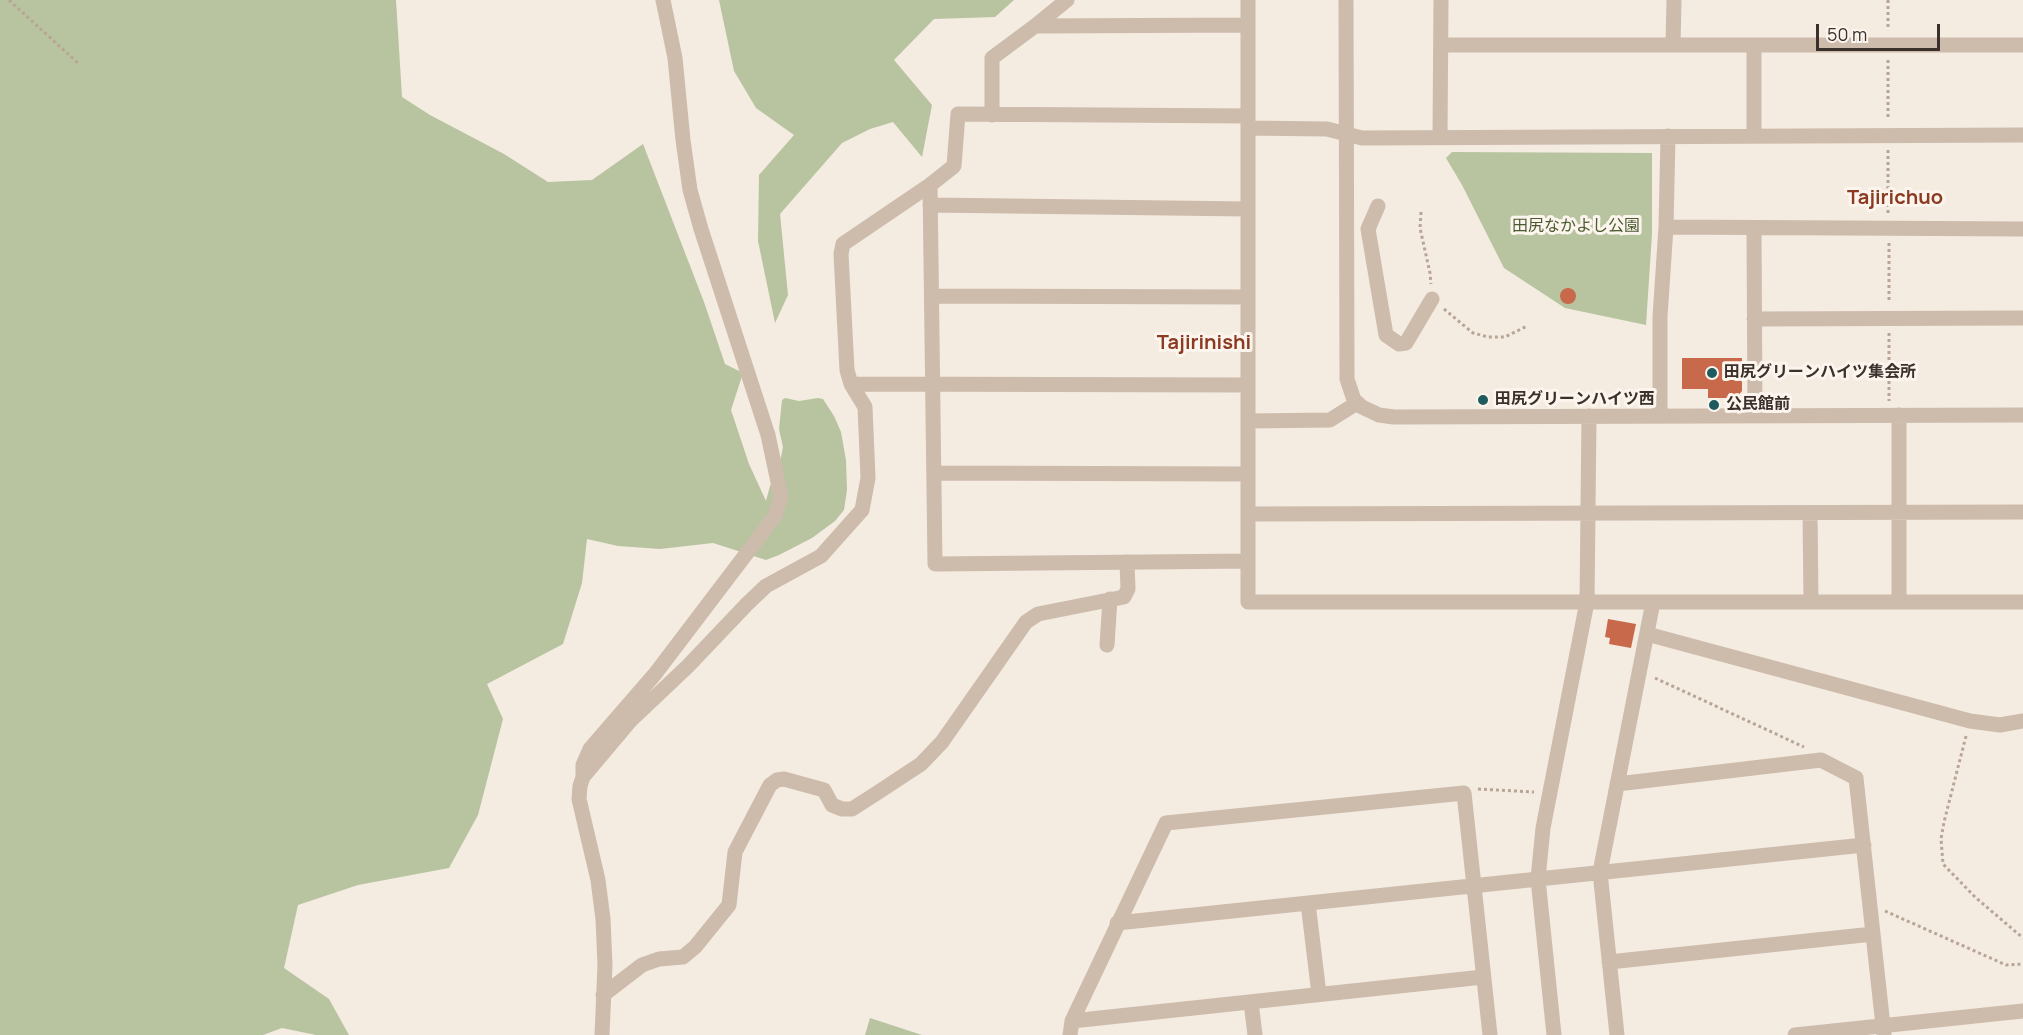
<!DOCTYPE html>
<meta charset="utf-8">
<style>
body{margin:0}
#map{position:relative;width:2023px;height:1035px;overflow:hidden;background:#f4ebe1;font-family:Manrope,sans-serif}
canvas{display:block}
.scale{position:absolute;left:1816px;top:24px;width:124px;height:27px;box-sizing:border-box;border:3px solid #3b302b;border-top:0;padding-left:8px;font-size:18px;line-height:21px;white-space:nowrap;color:#3b302b;-webkit-text-stroke:4px #fbf5ee;paint-order:stroke}
</style>
<div id="map">
<canvas width="2023" height="1035"></canvas>
<div class="scale">50 m</div>
</div>
<script>
const c = document.querySelector('canvas').getContext('2d');
c.lineJoin = 'round';
function paint(path, color) { c.fillStyle = color; c.fill(path, 'evenodd'); }
const toPath = rows => new Path2D(rows.map(r => 'M' + r).join(''));
function stroke(path, color, width, dash) { c.strokeStyle = color; c.lineWidth = width; c.lineCap = dash ? 'butt' : 'round'; c.setLineDash(dash || []); c.stroke(path); }
function label(font, color, halo, rows, align = 'center') {
  c.font = font + ' Manrope,"Noto Sans JP",sans-serif'; c.lineWidth = 6; c.setLineDash([]); c.textBaseline = 'middle'; c.strokeStyle = halo; c.fillStyle = color; for (const [text, x, y, turn = 0] of rows) {
    c.save(); c.translate(x, y); c.rotate((+turn || 0) * Math.PI / 180); c.textAlign = isNaN(turn) ? turn : align; if (halo) c.strokeText(text, 0, 0); c.fillText(text, 0, 0); c.restore();
  }
}
paint(toPath([
 [0,0,396,0,402,97,430,115,504,154,548,182,592,180,643,144,704,302,725,364,743,373,731,410,749,464,766,501,770,486,778,473,783,447,779,429,782,400,785,398,799,401,818,398,823,399,834,416,841,432,846,460,847,490,844,510,835,521,812,538,779,555,766,560,713,543,660,549,618,546,587,539,582,583,563,644,487,684,503,719,478,815,449,868,358,885,298,905,284,968,329,999,349,1035,316,1035,282,1028,263,1035,0,1035],
 [719,0,1014,0,995,17,934,19,894,60,932,105,922,157,893,122,870,129,842,143,780,214,788,295,775,323,758,241,759,175,794,135,756,108,734,71],
 [1452,152,1652,153,1652,234,1646,325,1565,308,1504,268,1462,185,1446,158],
 [870,1018,922,1035,865,1035]
]), '#b8c4a0');
paint(toPath([
 '1560 296a8 8 0 1 1 16 0a8 8 0 1 1-16 0Z',
 [1682,358,1742,358,1742,391,1736,398,1708,398,1708,389,1682,389],
 [1608,619,1636,624,1631,648,1609,644,1610,638,1605,637]
]), '#c8694b');
stroke(toPath([
 [9,0,80,65],
 [1888,0,1888,30],
 [1888,60,1888,120],
 [1888,150,1888,213],
 [1421,212,1420,228,1430,273,1431,284],
 [1889,243,1889,303],
 [1444,309,1473,333,1488,337,1505,337,1527,326],
 [1889,333,1889,401],
 [1655,678,1804,747],
 [1966,736,1944,822,1941,839,1943,864,1975,897,2023,938],
 [1478,789,1534,792],
 [1885,911,2006,965,2023,964]
]), '#b9a596', 3, [3, 3]);
stroke(toPath([
 [1248,0,1248,602,2023,602],
 [1346,0,1347,379,1354,400,1362,407,1379,415,1394,417,2023,415],
 [1035,26,1067,0],
 [1442,45,2023,45],
 [1673,45,1674,0],
 [1754,45,1754,136],
 [992,115,992,58,1035,26,1248,25],
 [1248,128,1327,129,1362,138,2023,135],
 [1440,137,1441,0],
 [930,185,935,564,1248,561],
 [930,205,1248,209],
 [1378,206,1368,229,1386,335,1399,344,1406,343,1432,299],
 [1666,227,2023,229],
 [1754,228,1755,416],
 [932,296,1248,297],
 [1754,319,2023,318],
 [851,384,1248,385],
 [1660,416,1660,317,1666,227,1668,136],
 [1248,421,1330,420,1357,403],
 [934,473,1248,474],
 [1810,513,1811,602],
 [1248,514,2023,512],
 [1899,602,1899,415],
 [1647,634,1970,721,2000,725,2023,721],
 [1107,645,1110,599],
 [583,777,583,765,590,749,655,674,775,516,781,496,768,435,701,229,690,190,683,140,675,58,663,0],
 [1617,784,1821,760,1856,778,1884,1035],
 [1308,903,1319,994],
 [1117,923,1864,845],
 [1609,962,1873,934],
 [603,995,642,965,659,959,683,957,695,947,729,905,735,852,770,785,777,780,784,779,824,790,832,805,842,809,852,809,877,793,921,764,942,742,1026,622,1038,614,1124,597,1128,589,1127,562],
 [1251,1002,1255,1035],
 [1072,1021,1483,977],
 [602,1035,605,965,603,919,598,880,579,799,580,786,583,777,631,720,688,666,747,604,766,586,821,556,862,510,868,478,865,407,851,384,847,370,841,254,843,244,930,185,954,166,958,114,1248,116],
 [1070,1035,1072,1021,1166,823,1464,793,1490,1035],
 [1554,1035,1538,879,1543,828,1587,602,1589,416],
 [1617,1035,1600,872,1653,602],
 [1795,1035,2023,1011]
]), '#cdbbac', 15);
for (const [x, y, r, color] of [
 [1712,373,6,"#1f5a5e"],
 [1483,400,6,"#1f5a5e"],
 [1714,405,6,"#1f5a5e"]
]) { const dot = new Path2D(); dot.arc(x, y, r, 0, 2 * Math.PI); c.fillStyle = color; c.fill(dot); stroke(dot, '#fbf5ee', 2); }
label('16px', '#4a5a2e', '#fbf5ee', [
 ["田尻なかよし公園",1576,227]
]);
label('bold 16px', '#3b302b', '#fbf5ee', [
 ["田尻グリーンハイツ集会所",1724,373],
 ["田尻グリーンハイツ西",1495,400],
 ["公民館前",1726,405]
], 'left');
label('bold 20px', '#8c3b22', '#fbf5ee', [
 ["Tajirichuo",1895,198],
 ["Tajirinishi",1204,343]
]);
</script>
